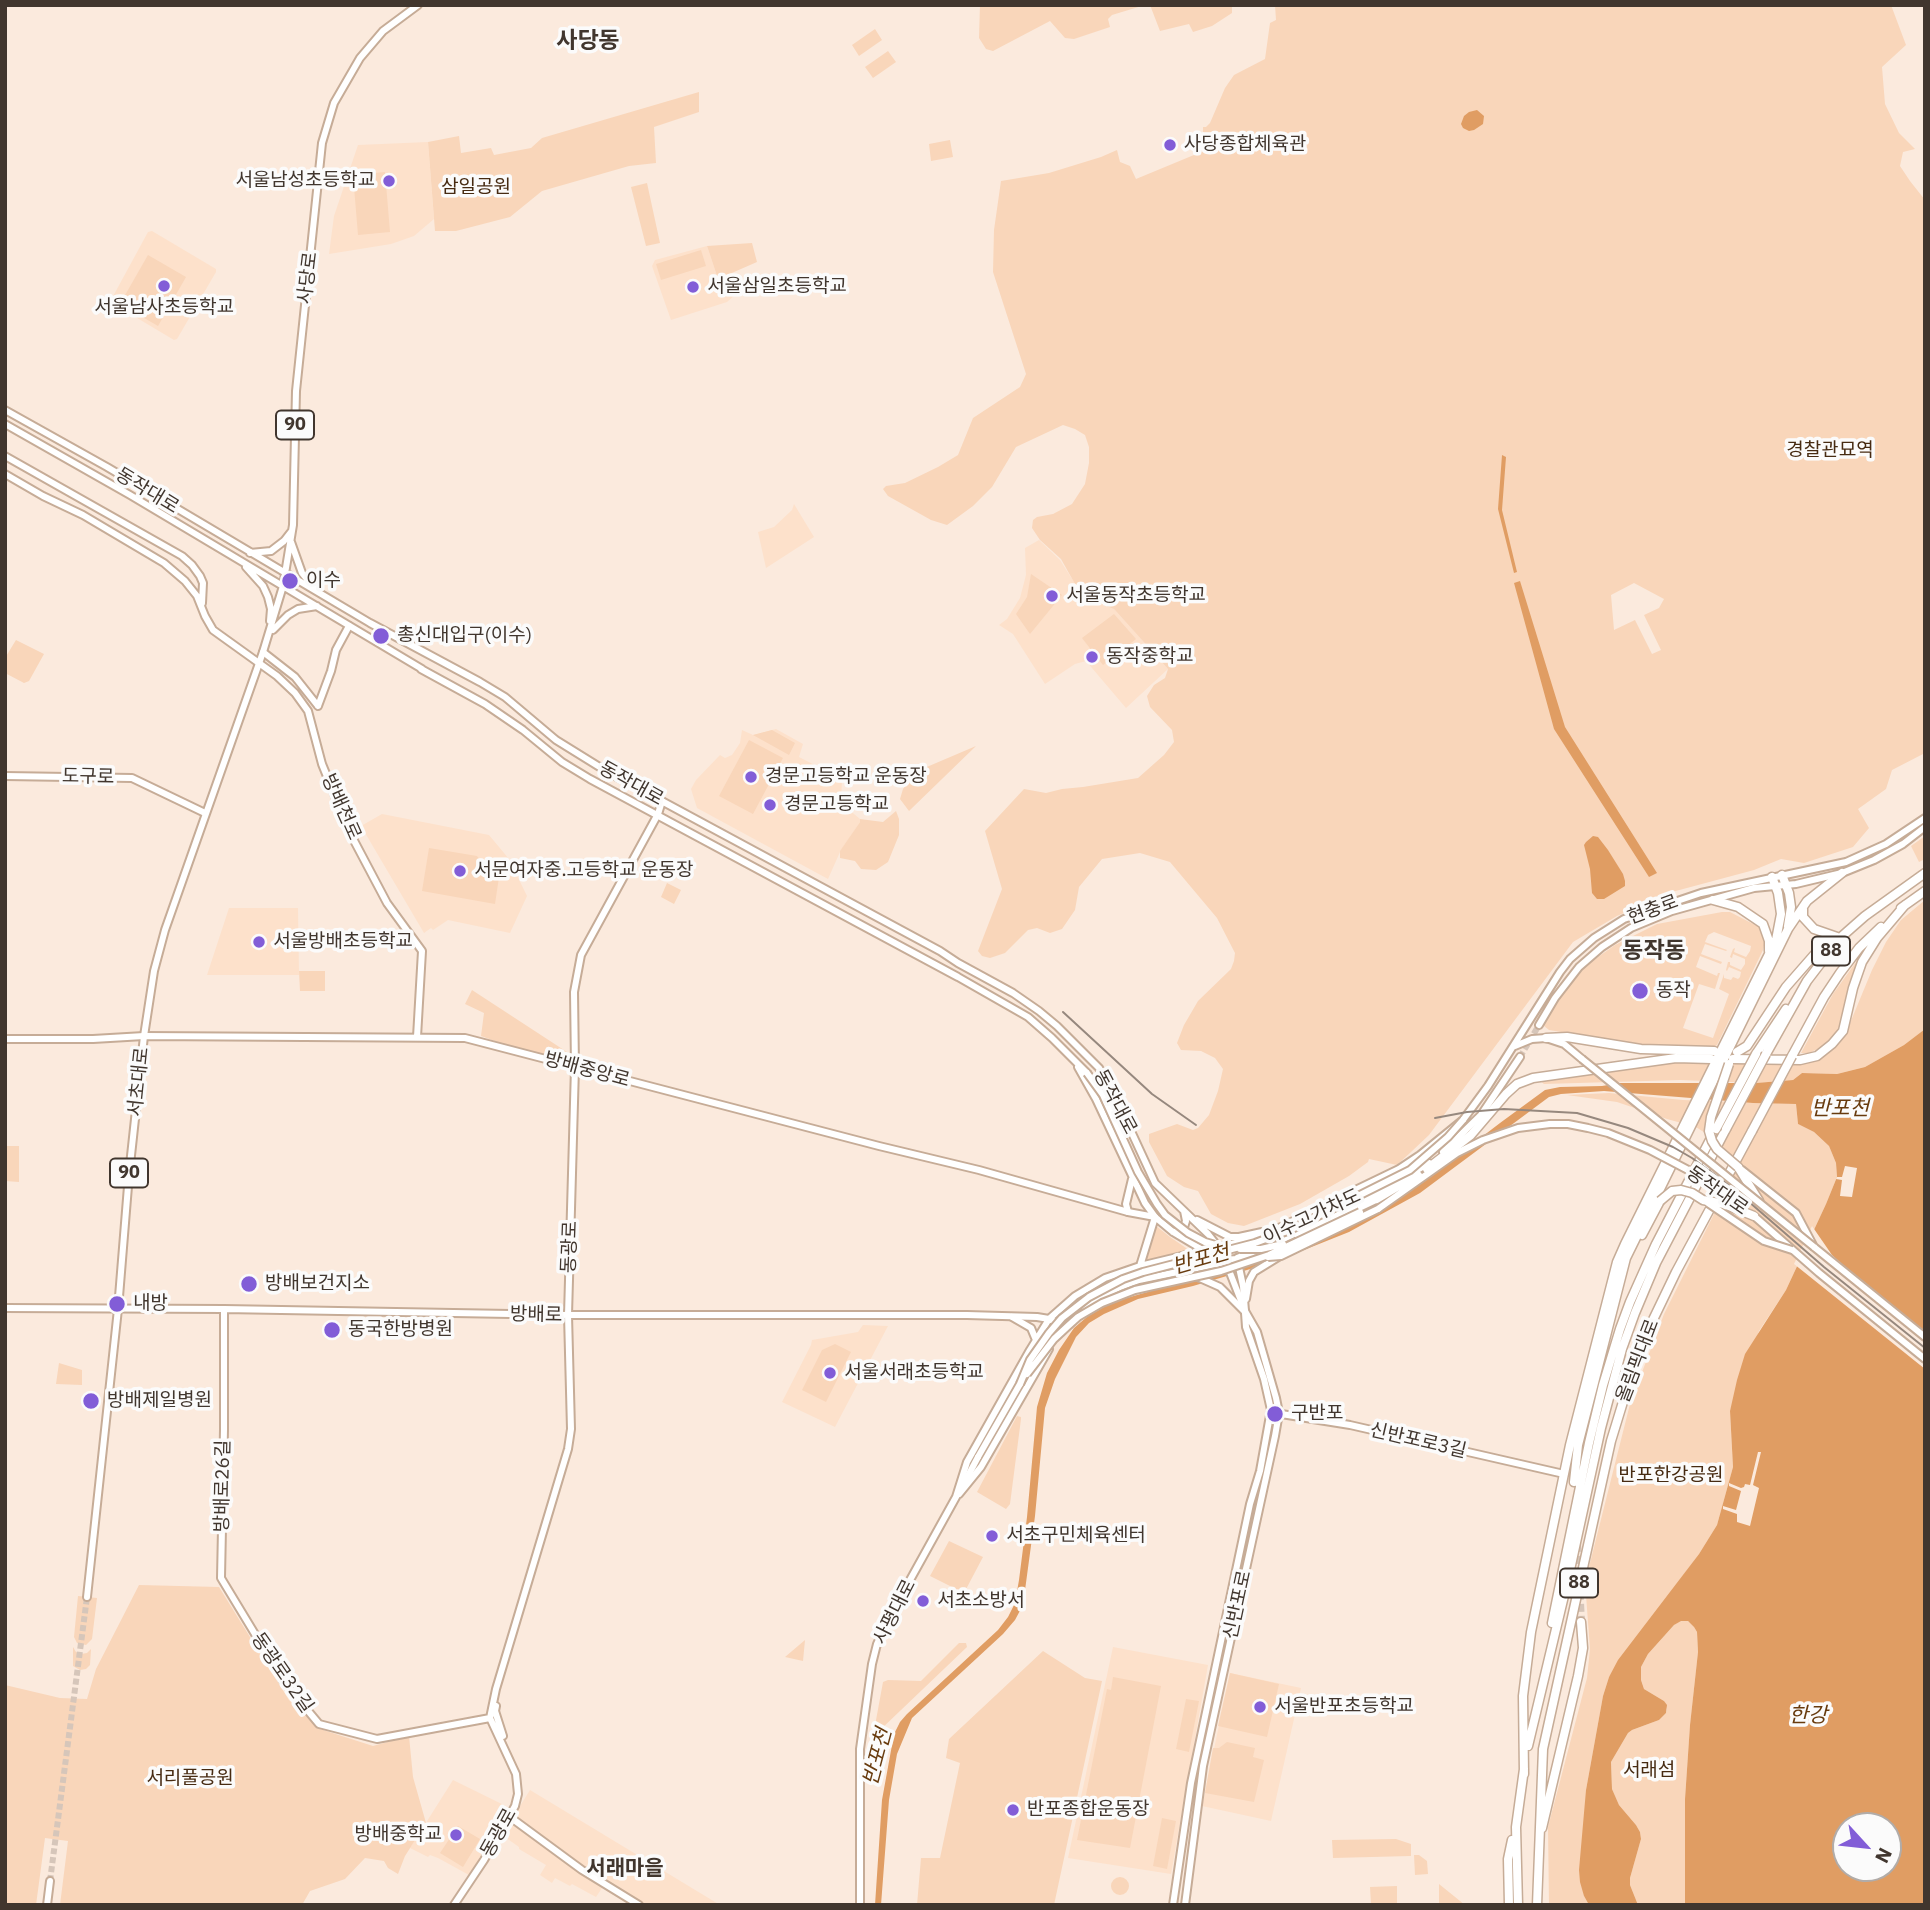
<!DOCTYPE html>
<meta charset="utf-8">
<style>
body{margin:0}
#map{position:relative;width:1930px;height:1910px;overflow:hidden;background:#fbeadd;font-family:"IBM Plex Sans",sans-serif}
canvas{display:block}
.frame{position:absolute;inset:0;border:7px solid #41362e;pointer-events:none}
.north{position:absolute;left:1832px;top:1812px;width:70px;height:70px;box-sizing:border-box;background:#fbfbfb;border:2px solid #b1aca9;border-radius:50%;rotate:117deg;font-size:19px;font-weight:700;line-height:28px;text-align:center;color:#41362e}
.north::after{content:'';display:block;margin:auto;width:24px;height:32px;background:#825dd7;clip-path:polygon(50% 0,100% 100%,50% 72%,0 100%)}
</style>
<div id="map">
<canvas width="1930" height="1910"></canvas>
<div class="frame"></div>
<div class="north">N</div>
</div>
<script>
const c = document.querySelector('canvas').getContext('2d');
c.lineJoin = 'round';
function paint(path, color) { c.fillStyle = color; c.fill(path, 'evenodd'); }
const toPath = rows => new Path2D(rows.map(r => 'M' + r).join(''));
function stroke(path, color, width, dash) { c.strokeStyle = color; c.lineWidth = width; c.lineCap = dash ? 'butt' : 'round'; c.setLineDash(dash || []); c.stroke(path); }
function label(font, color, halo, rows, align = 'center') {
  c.font = font + ' "IBM Plex Sans","Noto Sans KR",sans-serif'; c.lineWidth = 7; c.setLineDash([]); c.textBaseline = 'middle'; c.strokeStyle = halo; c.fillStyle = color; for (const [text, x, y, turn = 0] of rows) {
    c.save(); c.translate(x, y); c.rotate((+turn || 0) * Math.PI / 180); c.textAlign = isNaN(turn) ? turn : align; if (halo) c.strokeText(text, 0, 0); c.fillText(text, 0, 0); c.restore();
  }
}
paint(toPath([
 [428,142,434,219,414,236,391,244,329,254,334,216,358,145],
 [152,231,216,269,216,272,177,339,174,340,112,303,111,300,148,232],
 [707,246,718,279,736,294,727,302,671,320,652,266,655,260],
 [794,504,814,537,766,568,758,532,774,527,792,510],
 [1039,540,1060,560,1084,598,1114,609,1168,669,1126,708,1086,661,1075,664,1045,684,1013,634,999,625,1007,619,1020,598,1026,575,1025,548],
 [776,729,803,744,799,757,842,779,841,803,860,819,860,822,840,852,828,879,697,808,691,789,696,780,720,755,725,758,732,755,740,743,742,730,753,735],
 [382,814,489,835,509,859,527,896,510,933,448,920,433,930,431,928,424,933,361,826],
 [229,908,298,908,299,975,207,975],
 [863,1325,888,1326,835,1427,782,1402,811,1345,812,1340,858,1332],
 [1113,1647,1208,1665,1171,1874,1068,1858],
 [1230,1673,1301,1688,1271,1821,1202,1806],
 [453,1780,510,1808,469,1875,438,1858,430,1855,428,1857,410,1848],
 [530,1790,720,1905,630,1905,602,1888,596,1897,572,1884,570,1886,555,1878,552,1883,540,1875,546,1865,519,1849,519,1847,502,1835]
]), '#fde1cb');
paint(toPath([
 [980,5,1145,5,1112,15,1108,19,1110,27,1074,39,1065,38,1050,21,993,51,986,49,979,38],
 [1150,5,1232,5,1232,13,1212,26,1193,32,1189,24,1160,31],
 [1275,5,1891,5,1906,45,1882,67,1885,104,1899,133,1915,149,1903,152,1900,166,1910,181,1925,200,1925,753,1892,770,1886,789,1858,809,1869,828,1853,847,1804,863,1781,859,1754,870,1672,892,1617,916,1573,942,1429,1135,1411,1152,1397,1165,1369,1159,1368,1162,1349,1176,1300,1204,1244,1226,1228,1223,1211,1214,1198,1191,1184,1187,1167,1176,1149,1142,1149,1134,1177,1124,1193,1130,1198,1128,1209,1115,1218,1091,1223,1069,1215,1058,1201,1051,1181,1050,1177,1043,1184,1025,1198,1001,1231,969,1234,961,1235,953,1217,918,1170,862,1140,853,1102,859,1079,887,1075,910,1062,929,1050,933,1037,928,1028,930,1005,953,990,958,982,956,978,951,1002,889,985,831,1024,789,1046,793,1062,789,1083,787,1138,778,1164,755,1174,742,1172,730,1150,707,1147,696,1154,685,1165,678,1168,669,1114,609,1084,598,1080,593,1061,559,1040,540,1032,528,1033,520,1037,517,1053,514,1072,504,1085,484,1089,463,1089,447,1085,435,1075,429,1063,425,1016,447,992,487,973,506,947,525,931,520,888,496,883,489,886,486,905,483,938,467,958,455,973,418,1020,387,1026,374,993,272,994,230,1001,181,1049,173,1101,157,1117,150,1120,162,1130,166,1136,179,1206,150,1212,144,1213,139,1203,132,1203,127,1206,127,1210,123,1225,88,1234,75,1265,59,1270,23,1276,20],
 [1634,583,1664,599,1659,608,1644,615,1661,650,1652,654,1635,620,1614,630,1611,595],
 [875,29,882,40,859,56,852,45],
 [888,51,896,62,873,78,865,67],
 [699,92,699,112,654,127,656,163,629,166,542,191,510,217,456,231,435,231,428,142,459,136,461,153,491,148,494,155,531,148,542,138],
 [950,140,953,157,931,161,929,144],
 [385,172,390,232,358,235,353,175],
 [647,183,660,243,646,246,631,187],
 [752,243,757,262,718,279,707,246],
 [701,250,706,266,661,280,656,264],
 [148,255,186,277,158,326,120,304],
 [1031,574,1062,595,1030,634,1016,614,1027,597],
 [1114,614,1136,639,1103,665,1082,638],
 [16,640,44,654,29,681,24,683,5,673,5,658],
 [772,730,795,743,789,755,753,735],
 [749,740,783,758,753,814,719,796],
 [976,746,909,811,900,799,903,789,915,772],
 [896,811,899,819,899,835,888,862,876,870,861,869,855,861,840,858,840,851,860,822,860,819,883,822],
 [1925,836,1925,859,1919,862,1911,846],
 [429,848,477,856,481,861,492,864,499,877,495,904,422,891],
 [667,883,681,890,674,904,661,897],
 [1925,900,1925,1029,1904,1045,1865,1067,1837,1074,1802,1073,1793,1080,1756,1083,1680,1080,1544,1084,1538,1079,1674,1062,1796,1063,1811,1060,1826,1055,1840,1040,1848,1028,1872,970,1886,942,1901,920],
 [1722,912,1730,912,1759,927,1765,941,1763,950,1717,1045,1714,1047,1639,1045,1549,1030,1544,1026,1544,1023,1563,992,1581,969,1615,945,1657,924],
 [1714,932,1751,946,1750,951,1746,957,1734,952,1735,948,1733,949,1730,957,1732,958,1733,954,1745,959,1745,964,1741,970,1730,965,1730,962,1728,962,1726,970,1727,971,1729,967,1741,972,1740,977,1738,979,1733,977,1731,980,1724,978,1724,974,1719,989,1729,994,1713,1038,1683,1028,1699,984,1715,989,1720,973,1718,973,1717,976,1696,967,1700,956,1721,964,1722,962,1701,954,1705,944,1726,951,1727,950,1705,942,1708,935],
 [1866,948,1839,1028,1826,1045,1809,1053,1801,1053,1833,994],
 [299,971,325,971,325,991,300,991],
 [472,990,570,1054,568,1065,533,1055,481,1036,484,1013,465,1004],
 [1609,1093,1683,1100,1796,1104,1798,1124,1814,1132,1829,1146,1836,1163,1837,1177,1826,1204,1786,1290,1759,1331,1730,1411,1733,1467,1717,1525,1699,1554,1609,1677,1603,1696,1586,1790,1584,1896,1589,1905,1549,1905,1548,1827,1587,1678,1590,1649,1586,1595,1589,1567,1630,1404,1664,1314,1735,1172,1722,1144,1696,1127,1667,1119,1617,1102,1567,1095],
 [5,1146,19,1146,19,1182,5,1181],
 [1155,1225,1170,1237,1189,1250,1144,1262],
 [835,1344,851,1352,826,1402,802,1390,822,1350],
 [59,1363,82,1370,82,1385,56,1384],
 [1017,1416,1021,1417,1021,1419,1010,1504,1006,1509,977,1492],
 [949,1541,983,1557,964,1593,930,1576],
 [139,1585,219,1587,289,1700,320,1729,373,1746,409,1736,413,1777,426,1823,405,1856,398,1874,388,1868,384,1861,365,1858,345,1879,310,1891,302,1905,60,1905,68,1841,45,1838,36,1905,5,1905,5,1685,60,1698,87,1699,96,1669],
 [78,1596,97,1598,92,1639,86,1645,77,1643,74,1637],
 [1681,1620,1688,1621,1694,1627,1697,1632,1698,1652,1690,1725,1685,1799,1685,1905,1638,1905,1630,1885,1630,1878,1641,1839,1640,1832,1636,1825,1619,1805,1612,1789,1611,1762,1628,1733,1632,1730,1659,1720,1666,1713,1667,1709,1664,1701,1644,1689,1641,1680,1641,1667,1648,1654,1674,1625],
 [805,1640,803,1661,785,1657],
 [959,1643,966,1643,967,1647,878,1732,874,1731,883,1682,888,1680,921,1681],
 [73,1647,76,1652,81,1654,87,1653,91,1649,90,1665,86,1669,80,1670,73,1666],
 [1043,1651,1085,1678,1102,1681,1054,1905,917,1905,921,1858,940,1858,960,1763,946,1758,949,1739],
 [1230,1673,1279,1684,1267,1737,1218,1726],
 [1113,1677,1161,1686,1130,1848,1077,1840,1107,1689,1111,1690],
 [1186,1699,1199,1701,1189,1752,1176,1749],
 [1227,1742,1255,1748,1253,1757,1264,1760,1254,1802,1205,1793,1213,1748,1219,1748],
 [1162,1818,1176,1821,1167,1869,1153,1866],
 [458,1826,480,1839,463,1867,440,1853],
 [1396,1839,1411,1844,1411,1856,1333,1858,1332,1840],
 [1414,1855,1419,1855,1427,1861,1428,1874,1415,1875],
 '1111 1886a9 9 0 1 1 18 0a9 9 0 1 1-18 0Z',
 [1439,1884,1465,1905,1466,1905,1439,1904],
 [1397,1886,1397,1905,1371,1904,1370,1887]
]), '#f9d6ba');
paint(toPath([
 [1477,110,1484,116,1483,124,1474,130,1469,131,1463,128,1461,124,1464,116,1469,112],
 [1502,455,1506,457,1502,510,1517,572,1514,573,1498,509],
 [1520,581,1565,727,1657,873,1649,877,1554,729,1514,583],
 [1593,836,1598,837,1608,850,1623,874,1625,881,1625,886,1604,899,1597,899,1592,893,1590,869,1584,845,1586,842],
 [1925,1029,1925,1905,1685,1905,1685,1799,1690,1725,1698,1652,1697,1632,1694,1627,1688,1621,1681,1621,1674,1625,1648,1654,1641,1667,1641,1680,1644,1689,1664,1701,1667,1705,1666,1713,1659,1720,1632,1730,1628,1733,1611,1762,1612,1789,1619,1805,1636,1825,1640,1832,1641,1839,1630,1878,1630,1885,1638,1905,1589,1905,1584,1896,1580,1882,1579,1870,1586,1790,1603,1696,1609,1677,1618,1660,1699,1554,1717,1525,1733,1467,1730,1411,1737,1380,1745,1354,1786,1290,1826,1204,1837,1177,1836,1163,1829,1146,1814,1132,1798,1124,1796,1104,1753,1103,1604,1091,1561,1094,1549,1097,1420,1193,1349,1232,1274,1262,1193,1286,1138,1299,1104,1314,1089,1323,1076,1337,1055,1379,1045,1408,1035,1516,1023,1605,1015,1620,1003,1634,912,1718,897,1754,889,1800,881,1905,875,1905,882,1800,894,1734,900,1722,907,1714,998,1630,1008,1617,1015,1603,1019,1580,1027,1517,1037,1407,1047,1373,1059,1350,1074,1328,1088,1316,1113,1302,1271,1256,1389,1205,1415,1188,1500,1123,1545,1090,1560,1087,1602,1086,1620,1083,1756,1083,1793,1080,1802,1073,1837,1074,1865,1067,1904,1045],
 [1846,1826,1888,1826,1888,1868,1846,1868]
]), '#e09d63');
paint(toPath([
 [1845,1166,1857,1168,1852,1197,1840,1196,1842,1180,1836,1179,1837,1177,1842,1177],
 [1812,1226,1832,1255,1878,1297,1925,1335,1925,1369,1794,1264],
 [1758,1452,1761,1452,1753,1485,1759,1488,1750,1526,1737,1522,1737,1514,1723,1509,1723,1506,1736,1510,1741,1491,1729,1486,1729,1483,1741,1488,1744,1487,1745,1484,1750,1485]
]), '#fbeadd');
stroke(toPath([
 [1520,1057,1539,1025],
 [50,1881,87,1597]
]), '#d6c6ba', 6, [6, 3]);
stroke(toPath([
 [1577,1544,1581,1622]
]), '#d6c6ba', 8, [8, 4]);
const secondary = toPath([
 [5,456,182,556,192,565,200,576,203,583,202,603],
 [5,474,43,496,83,515,164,563,185,581,197,596,205,616,213,630,277,676,295,693,308,711,322,764,350,833,387,903,422,951,417,1037],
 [263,652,295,677,318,706],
 [318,706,331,671,336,650,349,626],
 [5,776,132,778,205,813],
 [5,1039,93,1039,144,1036,465,1038,879,1146,979,1170,1128,1212,1155,1217],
 [5,1308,224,1309,568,1315,967,1315,1037,1317,1049,1319,1062,1325],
 [224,1309,224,1429,221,1578,284,1682,319,1724,377,1739,490,1718],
 [1275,1413,1350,1425,1564,1474],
 [961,1489,978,1457],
 [496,1706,495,1711,503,1736],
 [510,1817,582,1870,639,1905],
 [454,1905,484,1860,515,1806,518,1794,516,1774,490,1718,496,1689,568,1449,571,1429,568,1315,575,1067,574,992,581,955,658,814,662,801],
 [1173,1905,1191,1783,1250,1504,1260,1471,1271,1410,1264,1379,1246,1327,1245,1313],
 [1185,1905,1203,1766,1275,1436,1279,1413,1276,1398,1257,1332,1245,1311,1225,1260]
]);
const primary = toPath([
 [5,410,107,467,370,623,480,682,505,697,556,740,606,771,940,951,958,963,1013,993,1039,1011,1057,1026,1099,1068,1118,1103,1155,1183,1208,1234,1219,1248,1225,1260],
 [5,424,130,495,422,669],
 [291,542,302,573,314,588],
 [250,553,271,551,284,541,291,532],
 [246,567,263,586,268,597,271,609,270,621],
 [273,630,288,615,298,609,317,606],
 [421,669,485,704,523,730,562,762,590,779,958,977,1028,1017,1052,1038,1087,1073],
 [1539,1025,1555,998,1579,967,1602,947,1631,928,1672,911,1754,888,1796,884,1842,873,1874,860,1903,844,1925,827],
 [1515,1046,1532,1039,1546,1038,1564,1044,1582,1059],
 [1078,1067,1096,1099,1145,1203,1155,1217,1173,1232,1205,1251,1225,1260,1260,1257],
 [1443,1152,1481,1115,1520,1057],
 [1742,1170,1796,1213,1814,1247,1925,1337],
 [1377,1200,1419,1175],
 [1378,1209,1457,1153,1483,1140,1518,1128,1550,1124],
 [1128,1212,1126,1204,1132,1179],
 [1754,1216,1819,1273,1925,1359],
 [1197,1220,1230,1237,1239,1237,1262,1232],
 [1173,1232,1180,1231,1184,1227,1186,1221,1184,1211],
 [1298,1237,1380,1198],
 [1271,1245,1391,1186,1429,1163],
 [1140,1266,1155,1217],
 [1193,1275,1220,1287,1244,1311],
 [1246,1299,1249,1281,1254,1272,1280,1256],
 [1245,1311,1243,1286,1237,1258,1257,1250],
 [1012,1317,1031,1328,1036,1340],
 [1065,1326,1076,1312,1099,1297,1120,1287,1139,1280,1221,1263,1225,1260],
 [978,1457,1020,1384],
 [959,1494,981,1467,1049,1349],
 [87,1597,118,1309,129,1174,144,1036,154,971,165,930,263,652,283,586,293,525,296,391,322,143,334,103,360,58,383,31,418,5],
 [47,1905,50,1881],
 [860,1905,860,1749,872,1664,877,1644,889,1618,956,1497,967,1462,1030,1350,1049,1319,1075,1296,1105,1278,1140,1266,1248,1240,1284,1226,1314,1210,1399,1169,1420,1155,1463,1120,1488,1086,1560,972,1570,959,1594,938,1624,919,1701,893,1846,862,1886,844,1925,818]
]);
const highway = toPath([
 [1782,875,1789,893,1791,907,1788,926],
 [1713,900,1738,907,1763,924,1769,941,1769,951],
 [1901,908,1925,891],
 [1803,909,1803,917,1814,929,1840,938],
 [1546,1038,1567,1037,1641,1049,1714,1051],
 [1737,1052,1747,1046,1786,987,1814,955,1835,942],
 [1756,1054,1786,1009],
 [1766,1054,1807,981,1840,938,1865,916,1925,873],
 [1792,1056,1824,997,1840,973,1859,948,1881,927],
 [1733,1059,1800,1060,1817,1056,1832,1044,1843,1031,1853,988,1862,962,1877,938,1905,905],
 [1738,1167,1759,1201],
 [1427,1169,1471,1135,1506,1094,1517,1084,1533,1078,1676,1058,1711,1059],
 [1642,1235,1660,1201],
 [1574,1482,1578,1445,1626,1258,1788,929,1807,901,1842,873],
 [1552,1623,1589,1443,1603,1385,1620,1329,1630,1302,1656,1244,1712,1136],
 [1528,1746,1568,1579,1601,1428,1622,1349,1635,1313,1656,1263,1726,1129],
 [1524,1774,1523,1696,1531,1632,1570,1445,1617,1262,1625,1244,1776,940,1781,914,1778,893,1772,877],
 [1542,1828,1578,1676,1583,1648,1581,1622],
 [1509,1905,1508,1859,1512,1840],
 [1518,1905,1516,1827,1524,1769],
 [1537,1905,1543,1749,1611,1441,1634,1366,1651,1324,1676,1272,1752,1131]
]);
stroke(secondary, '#c6ac97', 10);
stroke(primary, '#c6ac97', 10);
stroke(highway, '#c6ac97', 11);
stroke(secondary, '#fff', 6);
stroke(primary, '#fff', 6);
stroke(highway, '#fff', 8);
stroke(toPath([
 [1063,1012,1152,1094,1196,1125],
 [1435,1118,1467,1112,1504,1109,1577,1113,1628,1128,1673,1147,1692,1158,1733,1188,1824,1267,1925,1348]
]), '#96887e', 2);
const primaryBridge = toPath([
 [1582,1059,1814,1247],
 [1087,1073,1103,1095,1138,1172,1157,1204,1165,1215,1188,1233,1205,1242,1229,1249],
 [1550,1124,1568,1124,1588,1128,1608,1133,1650,1150,1690,1171,1740,1207],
 [1708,1203,1764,1241,1792,1250],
 [1240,1249,1261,1249,1283,1244],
 [1268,1257,1281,1256,1378,1209],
 [1027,1374,1054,1339,1068,1326,1078,1317,1102,1303,1135,1290,1221,1271,1269,1255,1360,1212],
 [1020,1384,1030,1360,1049,1333,1062,1318,1089,1297,1123,1279,1143,1272,1255,1243,1290,1230,1410,1170,1448,1137,1463,1120]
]);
const highwayBridge = toPath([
 [1729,1064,1711,1117,1709,1131,1712,1141,1717,1149,1738,1167],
 [1716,1129,1756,1054],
 [1726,1129,1766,1054],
 [1752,1131,1792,1056],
 [1660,1201,1672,1191,1681,1190,1692,1193,1703,1200,1724,1204,1754,1216]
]);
stroke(primaryBridge, '#c6ac97', 10, []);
stroke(highwayBridge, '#c6ac97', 11, []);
stroke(primaryBridge, '#fff', 6);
stroke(highwayBridge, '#fff', 8);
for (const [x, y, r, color] of [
 [1170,145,7,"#825dd7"],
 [389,181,7,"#825dd7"],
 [164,286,7,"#825dd7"],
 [693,287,7,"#825dd7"],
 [290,581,9,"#825dd7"],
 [1052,596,7,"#825dd7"],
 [381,636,9,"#825dd7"],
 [1092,657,7,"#825dd7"],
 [751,777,7,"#825dd7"],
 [770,805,7,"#825dd7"],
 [460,871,7,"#825dd7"],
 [259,942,7,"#825dd7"],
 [1640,991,9,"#825dd7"],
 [249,1284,9,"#825dd7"],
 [117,1304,9,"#825dd7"],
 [332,1330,9,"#825dd7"],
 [830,1373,7,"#825dd7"],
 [91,1401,9,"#825dd7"],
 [1275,1414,9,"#825dd7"],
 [992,1536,7,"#825dd7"],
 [923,1601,7,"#825dd7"],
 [1260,1707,7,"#825dd7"],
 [1013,1810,7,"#825dd7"],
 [456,1835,7,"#825dd7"]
]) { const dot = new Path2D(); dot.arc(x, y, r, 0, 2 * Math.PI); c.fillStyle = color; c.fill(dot); stroke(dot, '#fbfbfb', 2.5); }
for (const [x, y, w] of [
 [295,425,38],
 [1831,951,38],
 [129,1173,38],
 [1579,1583,38]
]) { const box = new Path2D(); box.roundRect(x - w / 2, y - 14.5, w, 29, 5); c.fillStyle = '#fbfbfb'; c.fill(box); stroke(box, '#41362e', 2); }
label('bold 18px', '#41362e', null, [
 ["90",295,425],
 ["88",1831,951],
 ["90",129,1173],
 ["88",1579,1583]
]);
label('19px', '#41362e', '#fbfbfb', [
 ["사당종합체육관",1184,145],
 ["서울남성초등학교",375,181,"right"],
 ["서울삼일초등학교",707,287],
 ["서울남사초등학교",164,308,"center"],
 ["이수",306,581],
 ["서울동작초등학교",1066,596],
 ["총신대입구(이수)",397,636],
 ["동작중학교",1106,657],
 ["경문고등학교 운동장",765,777],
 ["경문고등학교",784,805],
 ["서문여자중.고등학교 운동장",474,871],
 ["서울방배초등학교",273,942],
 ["동작",1656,991],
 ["방배보건지소",265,1284],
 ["내방",133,1304],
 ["동국한방병원",348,1330],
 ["서울서래초등학교",844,1373],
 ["방배제일병원",107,1401],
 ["구반포",1291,1414],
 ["서초구민체육센터",1006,1536],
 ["서초소방서",937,1601],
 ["서울반포초등학교",1274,1707],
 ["반포종합운동장",1027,1810],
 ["방배중학교",442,1835,"right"]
], 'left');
label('19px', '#472b12', '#fbfbfb', [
 ["삼일공원",476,188],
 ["경찰관묘역",1830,451],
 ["반포한강공원",1671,1476],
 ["서래섬",1649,1771],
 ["서리풀공원",190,1779]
]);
label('19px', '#41362e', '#fbfbfb', [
 ["사당로",308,278,-83],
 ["동작대로",147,491,31],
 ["도구로",88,777,1],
 ["동작대로",631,784,29],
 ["방배천로",341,807,66],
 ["현충로",1653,910,-20],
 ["방배중앙로",587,1070,15],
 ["서초대로",139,1082,-84],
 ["동작대로",1115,1102,62],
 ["동작대로",1717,1191,35],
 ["이수고가차도",1312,1217,-25],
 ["동광로",570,1247,-88],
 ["방배로",536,1315,1],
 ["올림픽대로",1638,1361,-69],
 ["신반포로3길",1418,1441,13],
 ["방배로26길",223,1486,-89],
 ["신반포로",1238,1605,-78],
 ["사평대로",895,1612,-63],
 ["동광로32길",282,1673,55],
 ["동광로",499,1833,-61]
]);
label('italic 21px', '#683b0e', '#fbfbfb', [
 ["반포천",1840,1109],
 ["반포천",1201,1260,-16],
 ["한강",1808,1716],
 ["반포천",878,1757,-75]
]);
label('bold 21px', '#41362e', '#fbfbfb', [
 ["서래마을",625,1869]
]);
label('bold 23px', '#41362e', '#fbfbfb', [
 ["사당동",588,41],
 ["동작동",1654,951]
]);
</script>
